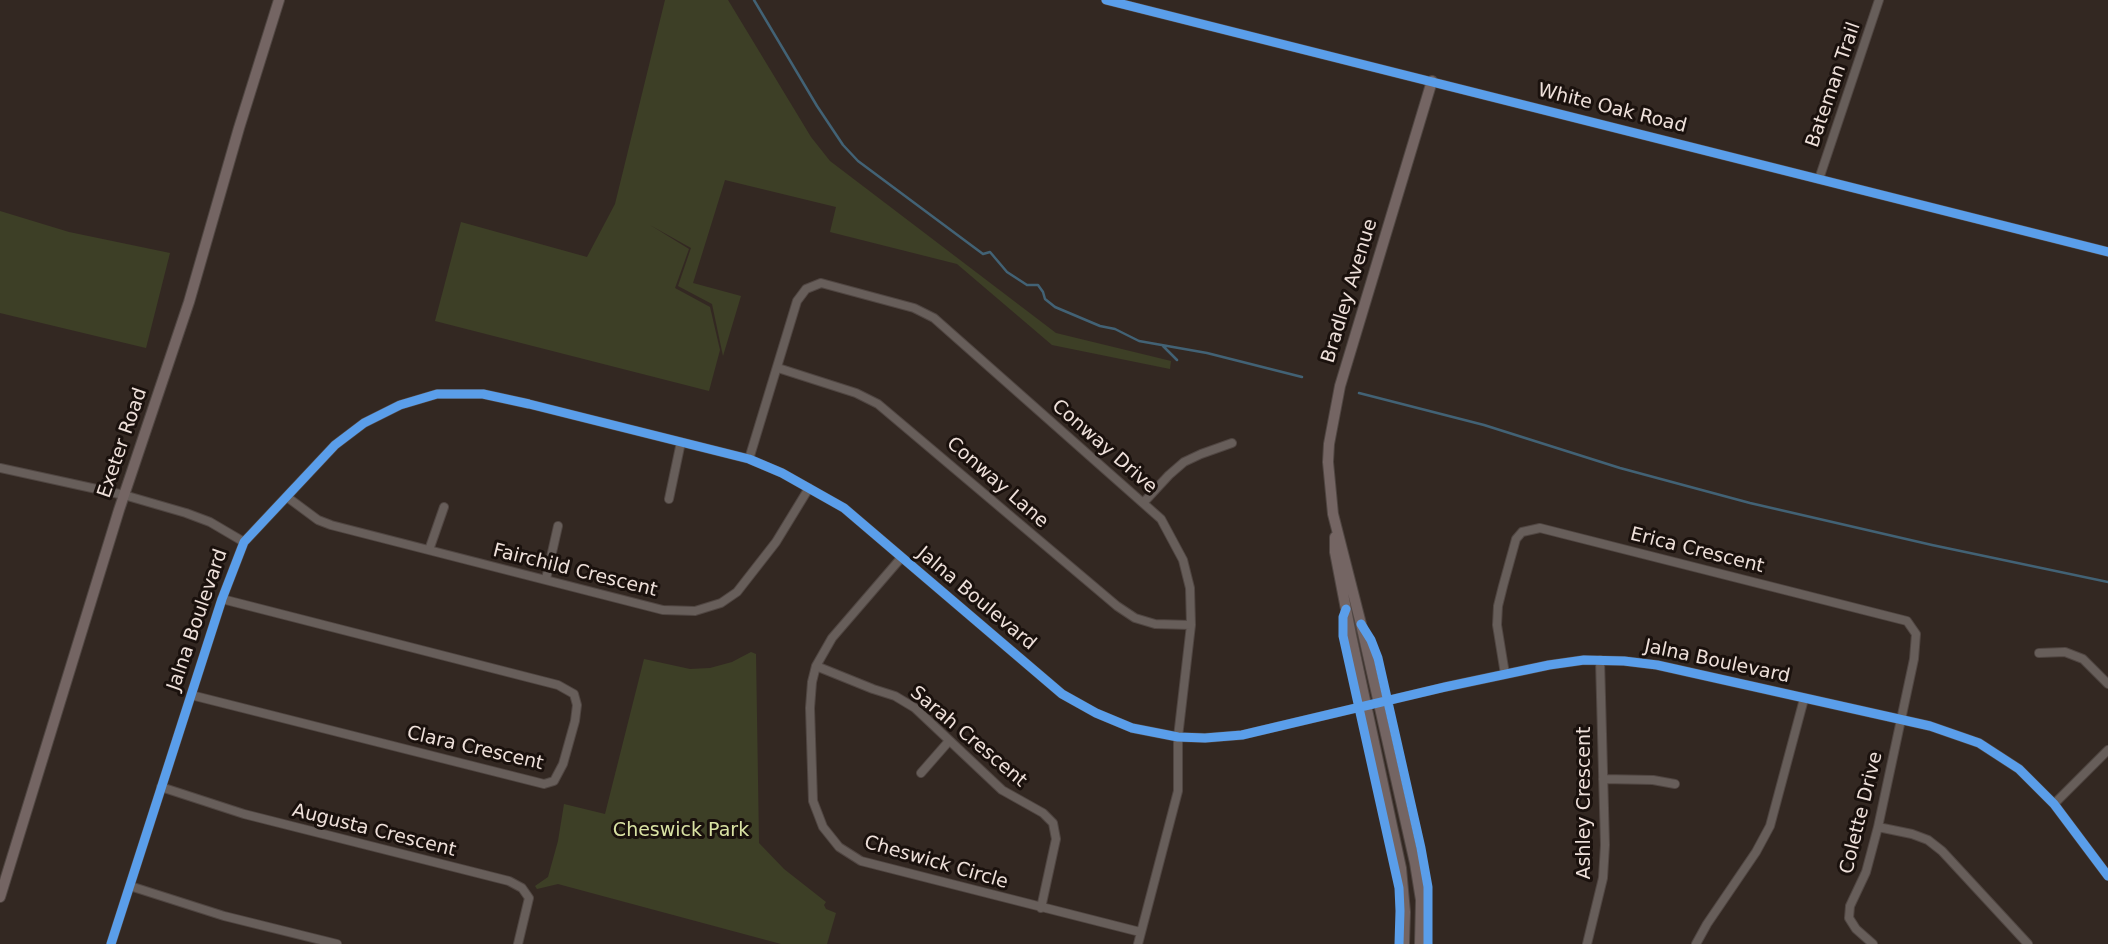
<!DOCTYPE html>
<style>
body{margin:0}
canvas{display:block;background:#332822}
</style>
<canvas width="2108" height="944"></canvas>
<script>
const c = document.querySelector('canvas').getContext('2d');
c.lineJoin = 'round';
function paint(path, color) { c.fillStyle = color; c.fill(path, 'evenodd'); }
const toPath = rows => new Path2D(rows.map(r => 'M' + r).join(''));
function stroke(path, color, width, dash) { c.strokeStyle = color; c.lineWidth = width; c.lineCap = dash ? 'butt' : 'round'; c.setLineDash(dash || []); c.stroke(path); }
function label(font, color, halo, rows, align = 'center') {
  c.font = font + ' "DejaVu Sans",sans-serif'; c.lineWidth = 6; c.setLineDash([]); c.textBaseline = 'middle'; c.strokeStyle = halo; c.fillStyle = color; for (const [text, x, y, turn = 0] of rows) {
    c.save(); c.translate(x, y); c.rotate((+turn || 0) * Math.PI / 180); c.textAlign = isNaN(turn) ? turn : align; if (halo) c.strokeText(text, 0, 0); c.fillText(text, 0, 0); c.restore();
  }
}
paint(toPath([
 [665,0,728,0,811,137,830,161,1056,333,1171,361,1170,369,1052,345,957,264,830,232,836,207,725,180,693,283,741,296,723,356,712,304,678,286,691,248,650,225,689,249,675,288,710,307,720,350,709,391,435,321,461,222,587,257,615,204],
 [0,211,69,232,170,253,146,348,0,313],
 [751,652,756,654,759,843,784,869,826,902,824,905,826,909,836,913,827,944,781,944,558,884,537,889,535,886,548,877,558,841,564,804,605,814,644,659,690,669,710,668,732,662]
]), '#3d3f26');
stroke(toPath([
 [754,0,817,106,843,145,858,161,983,254,990,252,1007,272,1027,285,1038,285,1043,292,1045,299,1055,307,1100,326,1115,329,1139,341,1207,353,1302,377],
 [1163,346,1177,360],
 [1359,393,1484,425,1620,468,1750,503,1932,545,2108,582]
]), '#426275', 2.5);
const minor = toPath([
 [1106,0,2108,252],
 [1819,179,1879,0],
 [778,368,856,393,878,404,1117,606,1135,618,1155,624,1191,625],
 [749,459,797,301,806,289,821,283,914,308,934,318,1161,519,1183,560,1190,588,1191,625,1178,737,1178,791,1138,944],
 [0,468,124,495,186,513,210,522,244,542],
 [287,497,318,520,331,525,663,610,695,611,721,603,737,592,776,542,809,488],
 [669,499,681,442],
 [1144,502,1169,475,1184,462,1201,454,1232,443],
 [429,550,444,507],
 [901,558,832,638,816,666,812,682,810,708,813,801,823,827,839,847,861,861,1140,932],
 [546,579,558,526],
 [2039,653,2065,652,2083,659,2108,684],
 [816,666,873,689,895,696,915,708,1002,790,1043,813,1053,823,1056,839,1041,908],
 [1505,674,1497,625,1498,606,1503,586,1516,539,1522,532,1540,528,1907,621,1916,634,1914,659,1878,827,1866,872,1850,906,1849,918,1856,929,1873,944],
 [191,695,544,784,554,781,563,764,575,721,577,705,574,694,558,685,222,599],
 [921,773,949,741],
 [1603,779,1653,780,1675,784],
 [161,787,244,814,509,881,522,888,529,898,518,944],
 [2054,804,2108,750],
 [1878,827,1912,834,1928,840,1942,851,2028,944],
 [130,886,224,916,337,944],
 [111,944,222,599,244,542,335,445,364,423,400,405,437,394,483,394,529,404,749,459,782,473,844,508,1062,694,1096,713,1132,728,1178,737,1205,738,1242,735,1445,687,1549,665,1584,660,1624,661,1657,665,1930,726,1979,743,2019,769,2054,804,2108,876],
 [1587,944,1603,878,1605,845,1600,660],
 [1696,944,1707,924,1756,852,1770,826,1804,699]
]);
const major = toPath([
 [1335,537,1335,552,1351,635,1401,868,1405,912,1404,944],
 [0,897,119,510,189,302,239,128,279,0],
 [1420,944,1421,900,1415,863,1361,624,1333,514,1328,462,1329,444,1340,386,1432,81]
]);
stroke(minor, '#504642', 10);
stroke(major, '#504642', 12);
stroke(minor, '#675e5a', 8);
stroke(major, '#746563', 10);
stroke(toPath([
 [1106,0,2108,252],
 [1346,609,1343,617,1343,636,1399,888,1400,911,1399,944],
 [1361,624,1371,640,1378,658,1421,848,1428,887,1428,944],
 [111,944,222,599,244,542,335,445,364,423,400,405,437,394,483,394,529,404,749,459,782,473,844,508,1062,694,1096,713,1132,728,1178,737,1205,738,1242,735,1445,687,1549,665,1584,660,1624,661,1657,665,1930,726,1979,743,2019,769,2054,804,2108,876]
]), '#5a9eea', 9);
label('19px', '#eee0da', '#1a110d', [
 ["Bateman Trail",1834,85,-71],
 ["White Oak Road",1612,109,14],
 ["Bradley Avenue",1350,291,-73],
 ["Exeter Road",123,443,-71],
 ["Conway Drive",1104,447,41],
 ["Conway Lane",997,483,41],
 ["Erica Crescent",1697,551,14],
 ["Fairchild Crescent",575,571,14],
 ["Jalna Boulevard",976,599,40],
 ["Jalna Boulevard",198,620,-71],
 ["Jalna Boulevard",1717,662,12],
 ["Sarah Crescent",968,737,40],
 ["Clara Crescent",475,749,13],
 ["Ashley Crescent",1585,803,-90],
 ["Colette Drive",1862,813,-76],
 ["Augusta Crescent",374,831,14],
 ["Cheswick Circle",936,863,16]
]);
label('19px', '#d9e2a3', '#1a110d', [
 ["Cheswick Park",681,831]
]);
</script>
